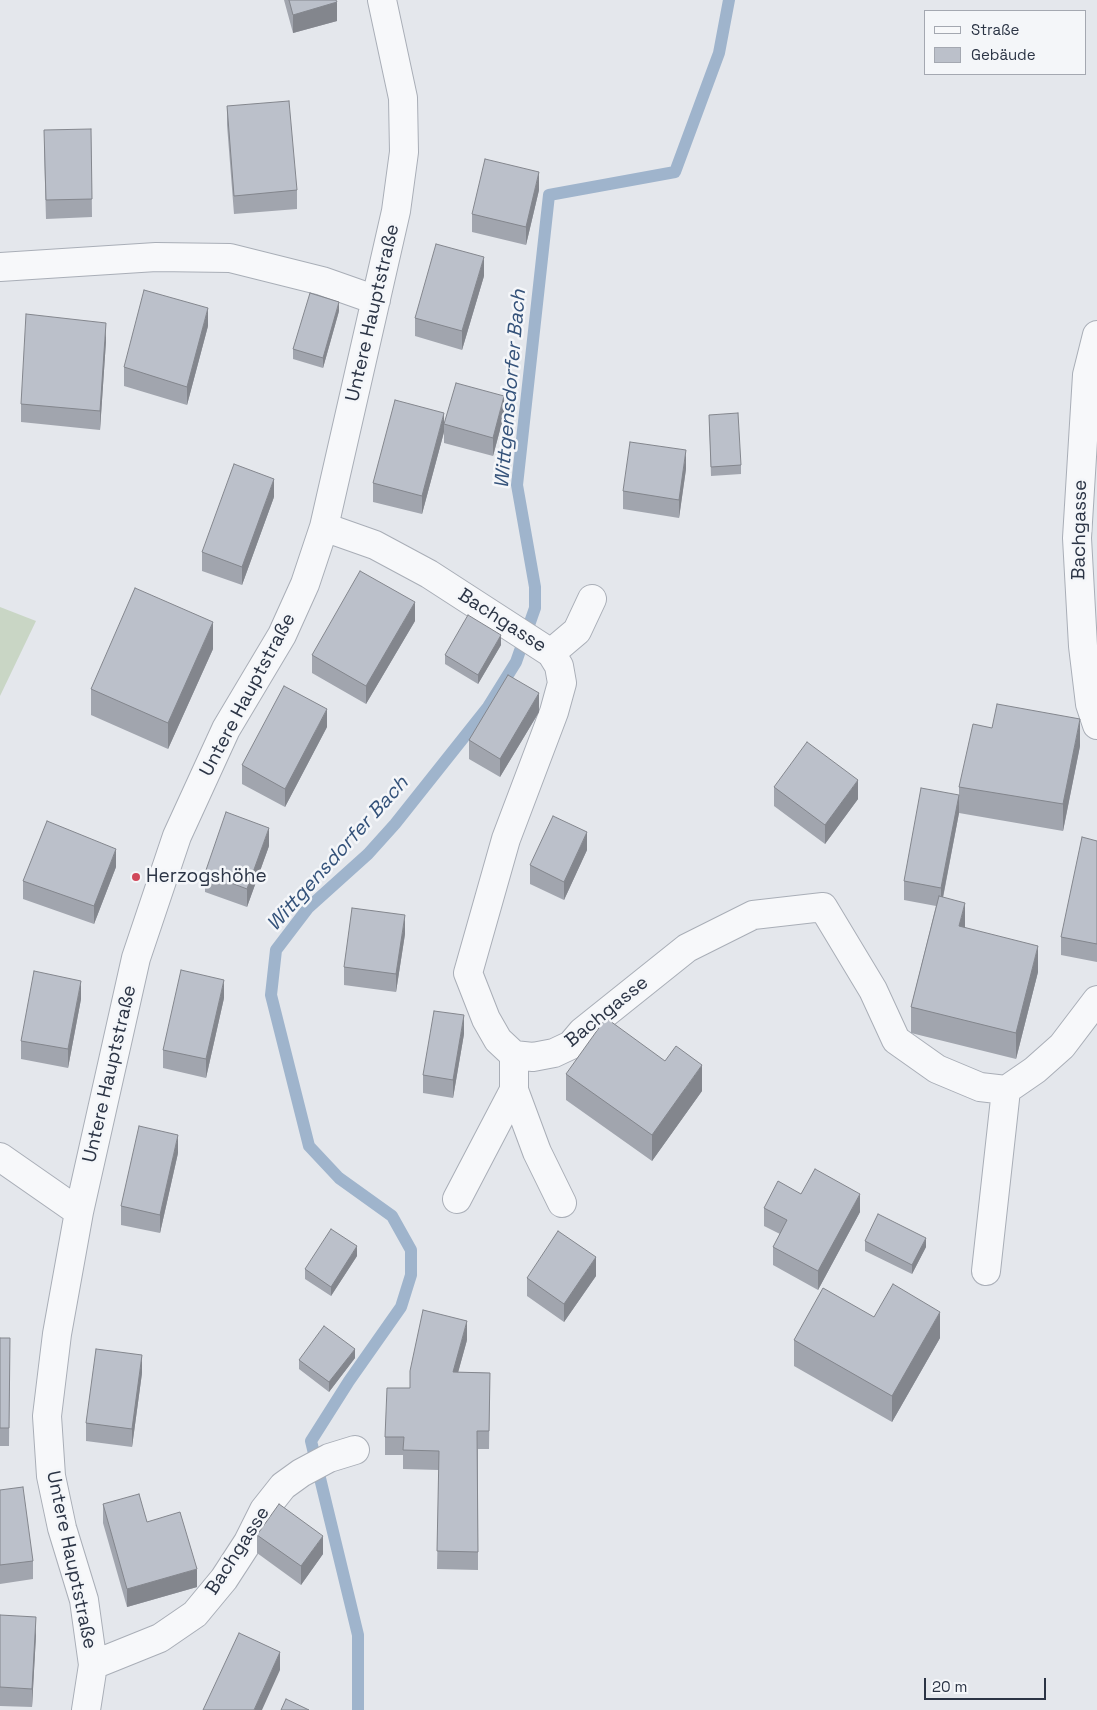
<!DOCTYPE html>
<meta charset="utf-8">
<style>
body{margin:0}
#map{position:relative;width:1097px;height:1710px;overflow:hidden;background:#e4e7ec;font-family:"Space Grotesk",sans-serif}
canvas{display:block}
.legend{position:absolute;left:924px;top:10px;width:162px;height:65px;box-sizing:border-box;background:#f4f6f9;border:1px solid #a4a8b1;margin:0;padding:6px 9px;list-style:none;font-size:15px;color:#2b3445}
.legend li{display:flex;align-items:center;gap:10px;height:25px}
.legend b{width:25px;border:1px solid #a4a8b1}
.scale{position:absolute;left:924px;top:1678px;width:122px;height:22px;box-sizing:border-box;border:2px solid #2b3445;border-top:0;padding-left:6px;font-size:15px;line-height:18px;white-space:nowrap;color:#2b3445;-webkit-text-stroke:4px #f4f6f9;paint-order:stroke}
</style>
<div id="map">
<canvas width="1097" height="1710"></canvas>
<ul class="legend">
<li><b style="height:6px;background:#f7f8fa"></b>Straße</li>
<li><b style="height:14px;background:#bbc0ca"></b>Gebäude</li>
</ul>
<div class="scale">20 m</div>
</div>
<script>
const c = document.querySelector('canvas').getContext('2d');
c.lineJoin = 'round';
function paint(path, color) { c.fillStyle = color; c.fill(path, 'evenodd'); }
const toPath = rows => new Path2D(rows.map(r => 'M' + r).join(''));
function stroke(path, color, width, dash) { c.strokeStyle = color; c.lineWidth = width; c.lineCap = dash ? 'butt' : 'round'; c.setLineDash(dash || []); c.stroke(path); }
function label(font, color, halo, rows, align = 'center') {
  c.font = font + ' "Space Grotesk",sans-serif'; c.lineWidth = 5; c.setLineDash([]); c.textBaseline = 'middle'; c.strokeStyle = halo; c.fillStyle = color; for (const [text, x, y, turn = 0] of rows) {
    c.save(); c.translate(x, y); c.rotate((+turn || 0) * Math.PI / 180); c.textAlign = isNaN(turn) ? turn : align; if (halo) c.strokeText(text, 0, 0); c.fillText(text, 0, 0); c.restore();
  }
}
paint(toPath([
 [0,607,36,621,0,696]
]), '#c9d6c5');
stroke(toPath([
 [358,1710,358,1635,311,1441,349,1381,401,1307,411,1275,411,1250,392,1216,339,1178,309,1146,271,995,276,950,308,908,368,854,395,824,488,707,516,662,535,608,535,587,517,485,549,195,675,172,719,53,729,0]
]), '#9fb4cc', 12);
const minor = toPath([
 [0,267,156,257,230,258,322,281,376,300],
 [1097,335,1087,375,1077,538,1083,646,1090,704,1097,725],
 [324,527,375,545,429,574,551,653,559,666,562,683,554,712,506,839,468,973,486,1019,498,1040,514,1055,533,1057,554,1053,571,1045,582,1032,687,948,753,915,823,907,873,990,896,1040,937,1069,980,1087,1006,1090,1035,1070,1062,1046,1097,1000],
 [551,653,577,631,592,599],
 [514,1055,514,1090,537,1152,562,1203],
 [0,1157,79,1212],
 [457,1199,514,1090],
 [986,1271,1006,1090],
 [93,1665,160,1638,195,1614,224,1579,248,1542,264,1510,283,1486,301,1473,329,1458,355,1450],
 [86,1710,93,1665,84,1600,62,1528,51,1476,47,1416,57,1334,79,1212,136,958,177,836,226,729,282,635,305,584,324,527,396,211,404,152,403,98,382,0]
]);
stroke(minor, '#a9aeb7', 30);
stroke(minor, '#f7f8fa', 28);
paint(toPath([
 [284,0,336,0,337,21,293,33],
 [227,106,297,190,297,209,234,214,227,125],
 [91,129,92,217,46,219,44,148],
 [539,190,526,245,472,232,472,214],
 [484,276,462,350,415,336,415,318],
 [339,311,323,368,293,359,293,349],
 [208,326,187,405,124,386,124,367],
 [106,341,100,430,21,422,21,404],
 [504,415,493,456,444,443,444,424],
 [709,415,741,465,741,474,711,476],
 [444,432,422,514,373,502,373,483],
 [686,469,679,518,623,509,623,491],
 [274,497,242,585,202,571,202,552],
 [415,621,366,704,312,673,312,655],
 [501,645,478,684,445,664,445,655],
 [213,649,168,749,91,715,91,689],
 [539,712,500,777,469,759,469,740],
 [327,727,285,807,242,784,242,765],
 [1080,746,1063,831,959,813,943,898,965,927,1038,972,1016,1059,911,1033,911,1007,936,906,904,900,904,881,959,795,959,787],
 [774,787,858,799,825,844,774,806],
 [1097,841,1097,962,1061,955,1061,937],
 [269,846,247,907,205,892,205,873],
 [587,850,564,900,530,884,530,865],
 [116,867,94,924,23,899,23,881],
 [405,934,396,992,344,985,344,967],
 [224,998,206,1078,163,1068,163,1050],
 [81,999,68,1068,21,1059,21,1041],
 [464,1034,453,1098,423,1093,423,1075],
 [566,1074,702,1091,652,1161,566,1100],
 [178,1153,160,1233,121,1225,121,1206],
 [801,1194,860,1212,818,1290,773,1265,773,1247,780,1234,764,1226,764,1208],
 [865,1241,926,1247,912,1274,865,1251],
 [357,1256,331,1296,305,1279,305,1269],
 [596,1276,564,1322,527,1296,527,1278],
 [874,1317,940,1338,892,1422,794,1366,794,1340],
 [0,1338,10,1338,9,1446,0,1446],
 [467,1340,458,1372,490,1373,489,1449,478,1449,478,1570,437,1569,439,1470,403,1469,403,1455,385,1455,385,1437],
 [355,1358,329,1392,299,1369,299,1360],
 [142,1373,132,1447,86,1441,86,1423],
 [0,1490,33,1561,33,1579,0,1584],
 [103,1504,147,1522,197,1587,127,1607,103,1523],
 [257,1535,323,1554,301,1585,257,1553],
 [0,1615,36,1635,32,1707,0,1706]
]), '#a1a5ae');
paint(toPath([
 [337,2,337,21,293,33,293,15],
 [539,172,539,190,526,245,526,227],
 [484,257,484,276,462,350,462,331],
 [339,302,339,311,323,368,323,358],
 [208,308,208,326,187,405,187,387],
 [106,323,106,341,100,430,100,411],
 [504,396,504,415,493,456,493,438],
 [444,413,444,432,422,514,422,496],
 [686,450,686,469,679,518,679,500],
 [274,479,274,497,242,585,242,567],
 [415,602,415,621,366,704,366,686],
 [213,622,213,649,168,749,168,723],
 [501,635,501,645,478,684,478,675],
 [539,693,539,712,500,777,500,759],
 [327,709,327,727,285,807,285,789],
 [1080,719,1080,746,1063,831,1063,804],
 [858,780,858,799,825,844,825,825],
 [959,795,959,813,941,907,941,888],
 [269,828,269,846,247,907,247,889],
 [587,832,587,850,564,900,564,882],
 [116,849,116,867,94,924,94,906],
 [965,903,965,930,959,926],
 [405,915,405,934,396,992,396,974],
 [1038,946,1038,972,1016,1059,1016,1033],
 [224,980,224,998,206,1078,206,1059],
 [81,981,81,999,68,1068,68,1049],
 [464,1015,464,1034,453,1098,453,1080],
 [702,1065,702,1091,652,1161,652,1135],
 [178,1135,178,1153,160,1233,160,1215],
 [860,1194,860,1212,818,1290,818,1271],
 [926,1238,926,1247,912,1274,912,1265],
 [357,1246,357,1256,331,1296,331,1287],
 [596,1257,596,1276,564,1322,564,1304],
 [940,1312,940,1338,892,1422,892,1396],
 [467,1321,467,1340,453,1391,453,1372],
 [355,1349,355,1358,329,1392,329,1382],
 [142,1355,142,1373,132,1447,132,1429],
 [323,1536,323,1554,301,1585,301,1566],
 [197,1569,197,1587,127,1607,127,1589],
 [36,1617,36,1635,32,1707,32,1689],
 [280,1652,280,1670,262,1710,254,1710]
]), '#83868d');
const building = toPath([
 [289,0,336,0,337,2,293,15,289,0],
 [289,101,297,190,234,196,227,106,289,101],
 [91,129,92,199,46,200,44,130,91,129],
 [485,159,539,172,526,227,472,214,485,159],
 [436,244,484,257,462,331,415,318,436,244],
 [144,290,208,308,187,387,124,367,144,290],
 [310,293,339,302,323,358,293,349,310,293],
 [26,314,106,323,100,411,21,404,26,314],
 [456,383,504,396,493,438,444,424,456,383],
 [395,400,444,413,422,496,373,483,395,400],
 [738,413,741,465,711,467,709,415,738,413],
 [630,442,686,450,679,500,623,491,630,442],
 [234,464,274,479,242,567,202,552,234,464],
 [360,571,415,602,366,686,312,655,360,571],
 [135,588,213,622,168,723,91,689,135,588],
 [468,615,501,635,478,675,445,655,468,615],
 [508,675,539,693,500,759,469,740,508,675],
 [284,686,327,709,285,789,242,765,284,686],
 [997,704,1080,719,1063,804,959,787,973,724,992,728,997,704],
 [807,742,858,780,825,825,774,787,807,742],
 [921,788,959,795,941,888,904,881,921,788],
 [226,812,269,828,247,889,205,873,226,812],
 [553,816,587,832,564,882,530,865,553,816],
 [47,821,116,849,94,906,23,881,47,821],
 [1082,837,1097,841,1097,944,1061,937,1082,837],
 [939,896,965,903,959,926,1038,946,1016,1033,911,1007,939,896],
 [352,908,405,915,396,974,344,967,352,908],
 [181,970,224,980,206,1059,163,1050,181,970],
 [34,971,81,981,68,1049,21,1041,34,971],
 [434,1011,464,1015,453,1080,423,1075,434,1011],
 [606,1018,665,1061,676,1046,702,1065,652,1135,566,1074,606,1018],
 [139,1126,178,1135,160,1215,121,1206,139,1126],
 [815,1169,860,1194,818,1271,773,1247,787,1220,764,1208,778,1181,801,1194,815,1169],
 [878,1214,926,1238,912,1265,865,1241,878,1214],
 [331,1229,357,1246,331,1287,305,1269,331,1229],
 [558,1231,596,1257,564,1304,527,1278,558,1231],
 [893,1284,940,1312,892,1396,794,1340,823,1288,874,1317,893,1284],
 [423,1310,467,1321,453,1372,490,1373,489,1431,477,1431,478,1552,437,1551,439,1451,403,1450,404,1437,385,1437,387,1388,410,1388,410,1371,423,1310],
 [324,1326,355,1349,329,1382,299,1360,324,1326],
 [0,1338,10,1338,9,1428,0,1428,0,1338],
 [96,1349,142,1355,132,1429,86,1423,96,1349],
 [23,1487,33,1561,0,1565,0,1490,23,1487],
 [139,1494,147,1522,180,1512,197,1569,127,1589,103,1504,139,1494],
 [279,1504,323,1536,301,1566,257,1535,279,1504],
 [0,1615,36,1617,32,1689,0,1687,0,1615],
 [239,1633,280,1652,254,1710,203,1710,239,1633],
 [286,1699,309,1710,281,1710,286,1699]
]);
paint(building, '#bbc0ca');
stroke(building, '#83868d', 1);
for (const [x, y, r, color] of [
 [136,877,5,"#d1495b"]
]) { const dot = new Path2D(); dot.arc(x, y, r, 0, 2 * Math.PI); c.fillStyle = color; c.fill(dot); stroke(dot, '#f4f6f9', 2); }
label('19px', '#2b3445', '#f4f6f9', [
 ["Untere Hauptstraße",373,313,-77],
 ["Bachgasse",1080,530,-89],
 ["Bachgasse",502,621,33],
 ["Untere Hauptstraße",248,695,-62],
 ["Bachgasse",607,1012,-39],
 ["Untere Hauptstraße",110,1074,-77],
 ["Bachgasse",238,1551,-57],
 ["Untere Hauptstraße",71,1560,78]
]);
label('19px', '#2b3445', '#f4f6f9', [
 ["Herzogshöhe",146,877]
], 'left');
label('italic 20px', '#34527a', '#f4f6f9', [
 ["Wittgensdorfer Bach",511,389,-85],
 ["Wittgensdorfer Bach",338,854,-48]
]);
</script>
